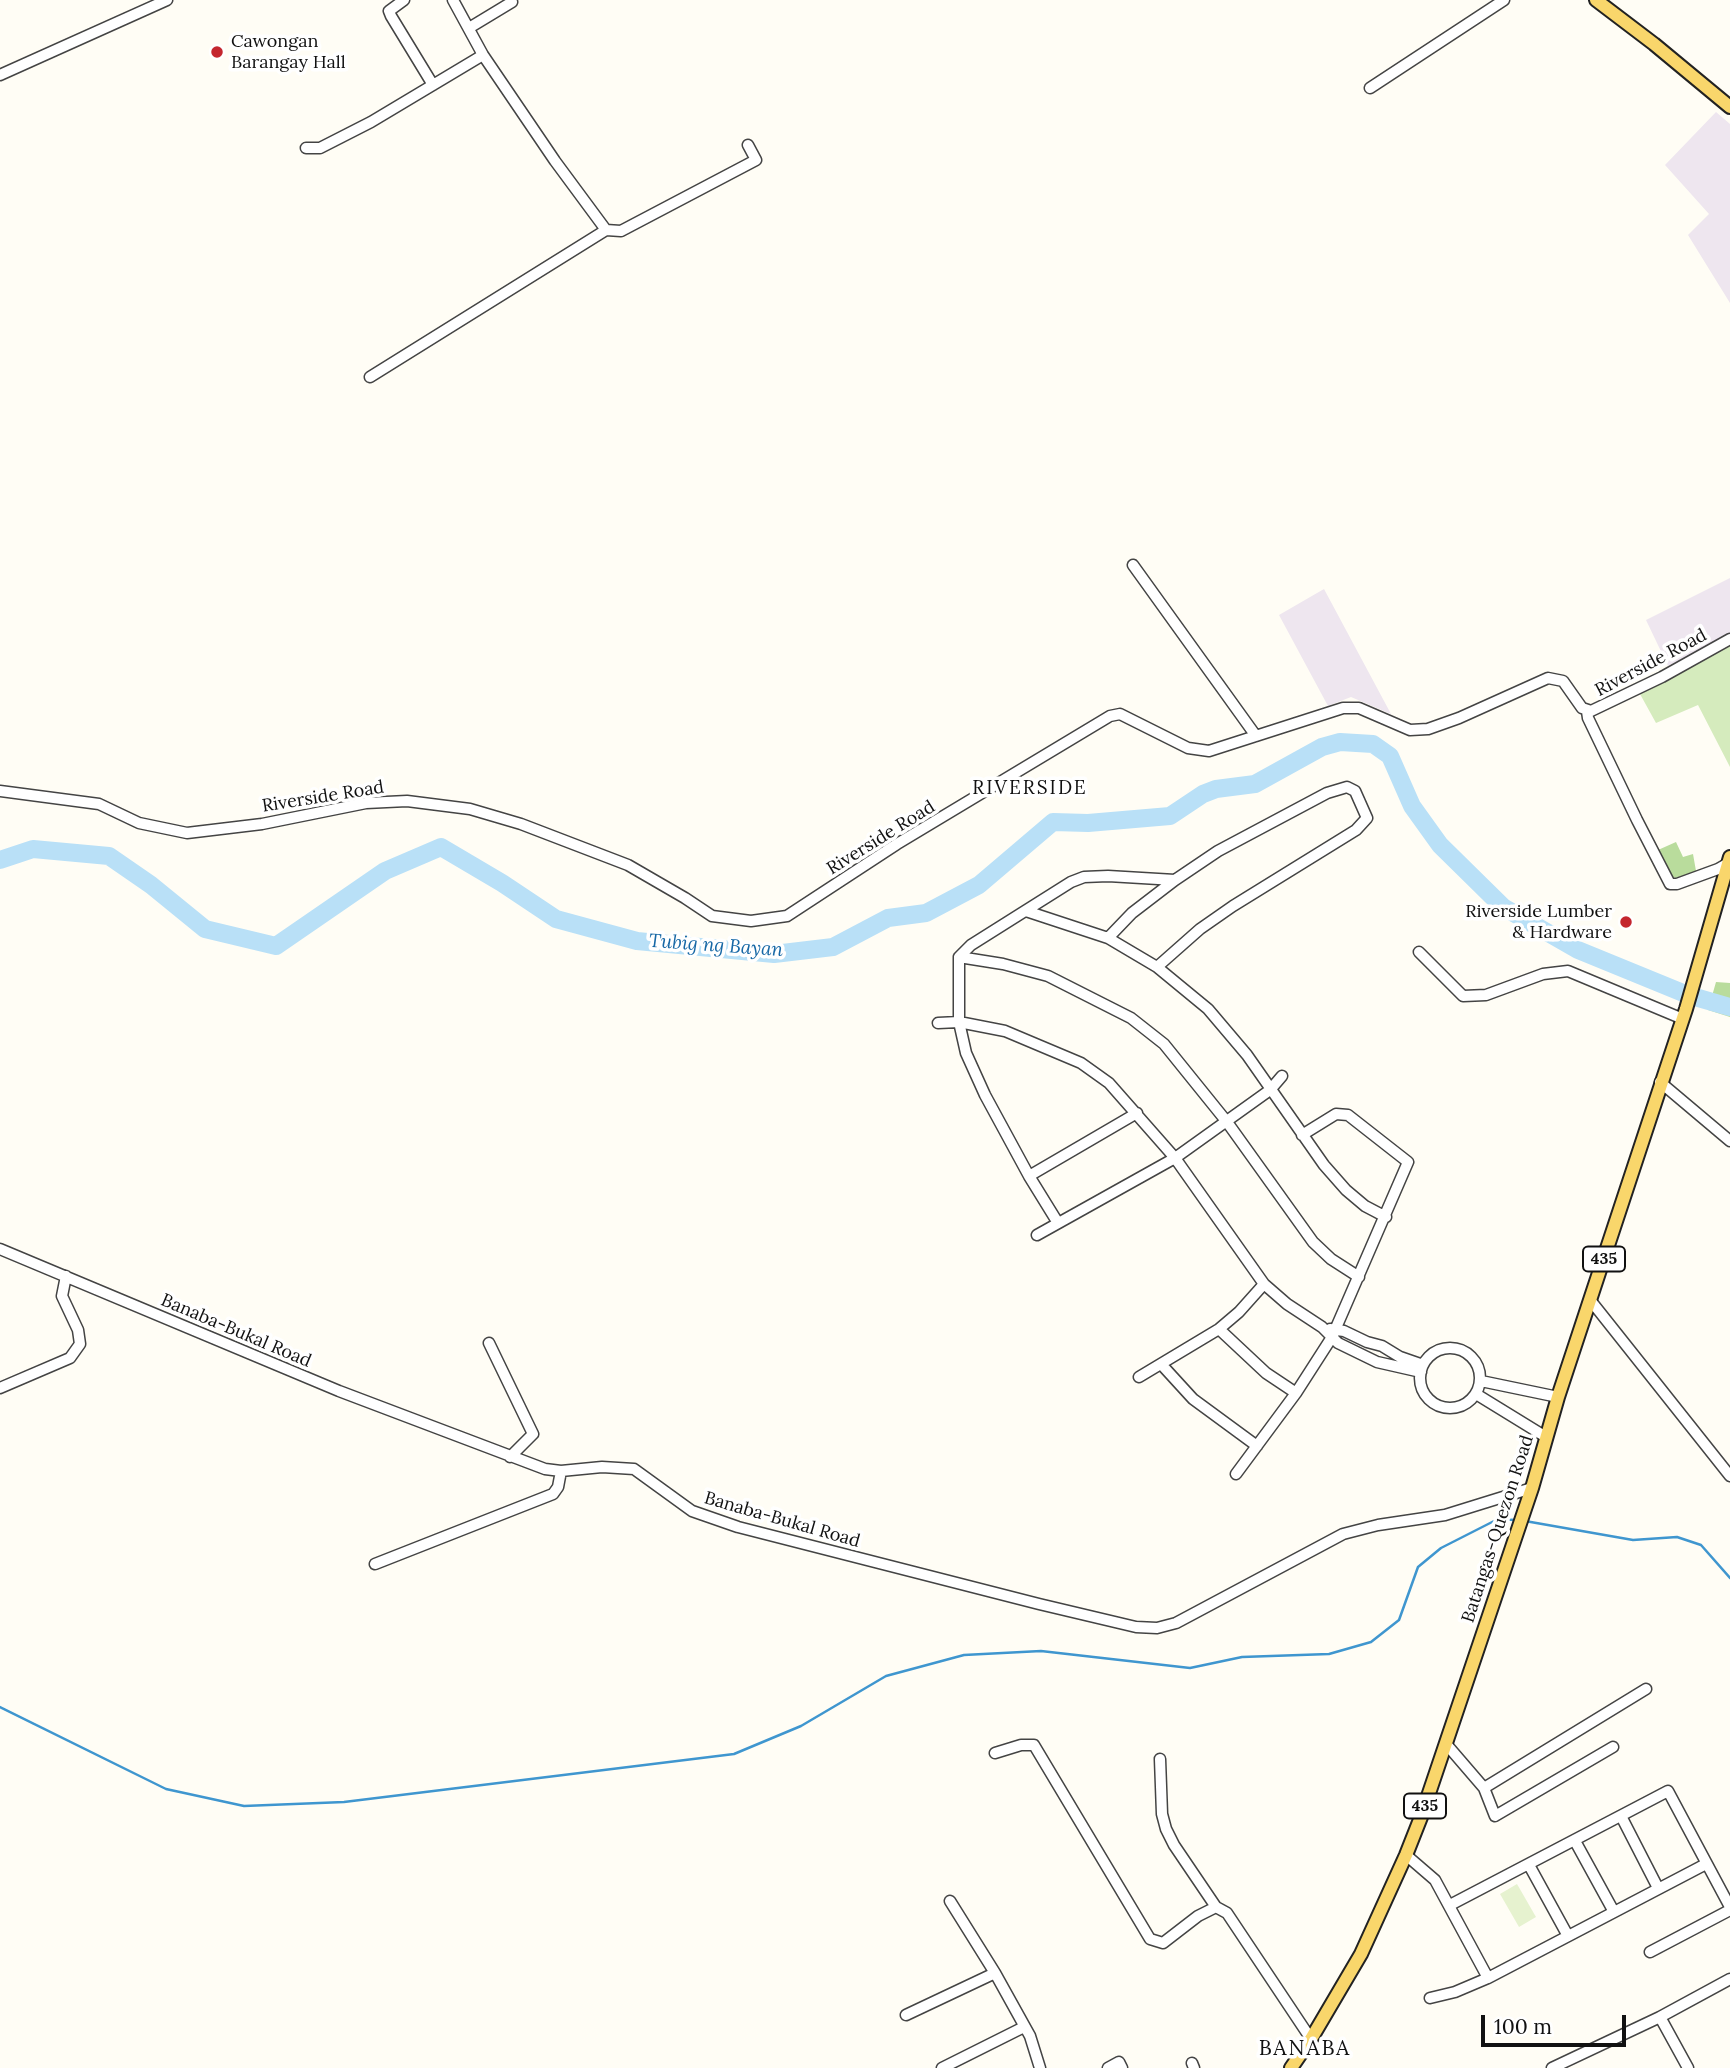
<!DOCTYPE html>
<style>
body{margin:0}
#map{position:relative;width:1730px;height:2068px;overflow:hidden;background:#fffdf5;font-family:Lora,serif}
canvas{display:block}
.scale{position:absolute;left:1481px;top:2015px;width:145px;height:32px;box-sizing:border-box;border:4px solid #111;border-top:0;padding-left:9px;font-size:21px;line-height:24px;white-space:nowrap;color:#111;-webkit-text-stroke:5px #fff;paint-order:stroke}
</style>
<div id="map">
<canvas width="1730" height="2068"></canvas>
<div class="scale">100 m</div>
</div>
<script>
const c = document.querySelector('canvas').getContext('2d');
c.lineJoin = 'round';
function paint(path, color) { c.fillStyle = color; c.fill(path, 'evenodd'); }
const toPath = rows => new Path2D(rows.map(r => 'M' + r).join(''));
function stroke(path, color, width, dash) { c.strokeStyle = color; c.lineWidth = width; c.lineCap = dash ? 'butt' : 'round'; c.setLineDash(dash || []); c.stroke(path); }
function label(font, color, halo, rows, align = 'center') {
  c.font = font + ' Lora,serif'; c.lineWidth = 7; c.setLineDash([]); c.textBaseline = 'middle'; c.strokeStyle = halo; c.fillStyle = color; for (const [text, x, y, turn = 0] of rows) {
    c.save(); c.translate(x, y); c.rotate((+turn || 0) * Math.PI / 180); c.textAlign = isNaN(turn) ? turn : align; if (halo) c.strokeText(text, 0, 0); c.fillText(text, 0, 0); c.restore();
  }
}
paint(toPath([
 [1716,112,1730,124,1730,303,1688,235,1709,214,1665,165],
 [1730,578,1730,634,1668,666,1646,620],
 [1324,589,1391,714,1351,697,1328,706,1279,615]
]), '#eee6ef');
paint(toPath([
 [1730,644,1730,767,1698,705,1656,723,1640,694]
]), '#d5ebbd');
paint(toPath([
 [1676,842,1683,857,1693,854,1696,871,1677,878,1671,877,1658,850],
 [1716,982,1730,983,1730,1017,1708,1010]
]), '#b9dc9c');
paint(toPath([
 [1517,1884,1536,1917,1519,1927,1500,1894]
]), '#e6f2cf');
stroke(toPath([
 [1525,1521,1633,1540,1677,1537,1701,1545,1730,1578],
 [0,1707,166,1789,244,1806,344,1802,734,1754,801,1726,886,1676,964,1655,1041,1651,1190,1668,1242,1657,1329,1654,1371,1642,1399,1620,1418,1567,1441,1548,1498,1519,1515,1520]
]), '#3f96cf', 2.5);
stroke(toPath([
 [0,860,33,849,109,856,151,885,205,929,276,946,385,871,441,847,502,883,556,919,637,941,774,954,833,947,888,918,926,913,979,885,1053,822,1088,823,1170,816,1203,794,1216,789,1255,784,1322,747,1340,742,1373,744,1390,756,1412,806,1440,845,1503,907,1578,950,1688,995,1730,1007]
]), '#b9e0f7', 18);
const minor = toPath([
 [404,0,389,11,391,16,433,85],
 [453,0,483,55,555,161,606,230],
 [469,28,512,2],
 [0,75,167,0],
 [1370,88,1504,0],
 [306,148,320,148,371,122,483,55],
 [370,377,606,230,621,231,756,160,748,145],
 [1133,565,1256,736],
 [1587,711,1588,718,1637,820,1670,884,1677,884,1718,869,1730,862],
 [0,791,99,804,139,823,187,833,262,824,366,803,407,801,470,809,521,824,628,865,685,898,712,916,751,921,787,916,897,844,1110,716,1120,714,1188,748,1209,751,1343,708,1359,708,1410,730,1428,729,1459,718,1548,678,1563,681,1582,708,1591,711,1662,677,1730,639],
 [1026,911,1108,938,1157,967,1208,1009,1247,1055,1324,1165,1346,1190,1365,1206,1386,1217],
 [1108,938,1132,913,1175,880,1218,851,1327,793,1347,787,1355,791,1367,818,1356,830,1233,906,1200,929,1157,967],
 [1419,952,1463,996,1486,995,1543,974,1568,971,1683,1019],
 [959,957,1003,964,1048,976,1131,1018,1164,1044,1227,1122,1313,1242,1331,1259,1359,1277],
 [938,1023,959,1022,1005,1031,1081,1063,1109,1083,1175,1158,1264,1284,1287,1304,1322,1327,1338,1343,1377,1362,1421,1372],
 [1660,1082,1730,1141],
 [1029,1176,1137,1113],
 [1058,1223,1029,1176,985,1095,966,1053,959,1022,959,957,971,945,1071,882,1084,877,1108,876,1175,880],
 [1037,1235,1175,1158,1270,1090,1282,1076],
 [0,1249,339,1391,545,1469,561,1471,602,1467,634,1469,692,1511,738,1527,1039,1604,1136,1627,1157,1628,1176,1623,1343,1534,1378,1525,1445,1515,1532,1488],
 [1591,1301,1730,1476],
 [1219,1329,1266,1373,1296,1393],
 [1330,1329,1344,1331,1367,1342,1382,1346,1400,1357,1423,1365],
 [489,1343,533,1434,510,1457],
 '1420 1378a30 30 0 1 1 60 0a30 30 0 1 1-60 0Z',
 [1161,1364,1193,1399,1257,1446],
 [1139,1377,1219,1329,1239,1312,1264,1284],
 [1481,1381,1558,1397],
 [0,1388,70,1358,80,1344,78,1330,62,1296,66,1276],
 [1476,1394,1546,1437],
 [1236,1474,1296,1393,1332,1337,1408,1162,1348,1115,1336,1114,1302,1135],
 [375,1564,553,1494,558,1487,561,1471],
 [1447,1745,1484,1788,1495,1816,1613,1747],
 [995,1753,1021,1745,1034,1745,1150,1939,1163,1943,1198,1916,1216,1907,1227,1913,1311,2039],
 [1160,1759,1162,1814,1166,1829,1174,1845,1216,1907],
 [1484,1788,1646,1689],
 [1621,1816,1658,1888],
 [1575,1841,1614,1912],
 [1406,1855,1435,1880,1488,1978],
 [1529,1865,1568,1936],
 [950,1901,995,1973,1030,2036,1040,2068],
 [1450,1905,1668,1791,1730,1907],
 [1650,1952,1730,1910],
 [1430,1998,1455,1992,1488,1978,1706,1864],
 [906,2015,995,1973],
 [1660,2017,1688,2068],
 [1192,2063,1194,2068],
 [942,2068,1024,2027],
 [1108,2068,1119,2062,1122,2068],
 [1552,2068,1660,2017,1730,1979]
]);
const major = toPath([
 [1596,0,1654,44,1730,107],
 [1291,2068,1311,2039,1361,1954,1406,1855,1421,1817,1532,1488,1558,1397,1686,1009,1730,857]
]);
stroke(minor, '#444', 13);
stroke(major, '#222', 16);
stroke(minor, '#fff', 10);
stroke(major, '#f9d66b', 12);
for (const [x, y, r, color] of [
 [217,52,7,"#c4262e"],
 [1626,922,7,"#c4262e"]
]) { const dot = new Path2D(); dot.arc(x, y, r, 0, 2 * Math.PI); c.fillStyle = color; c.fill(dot); stroke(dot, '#fff', 2.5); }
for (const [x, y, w] of [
 [1604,1259,42],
 [1425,1806,42]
]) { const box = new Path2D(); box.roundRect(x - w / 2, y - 12.5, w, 25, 5); c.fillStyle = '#fff'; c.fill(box); stroke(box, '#111', 2); }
label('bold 16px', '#111', null, [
 ["435",1604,1259],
 ["435",1425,1806]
]);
label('18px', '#111', '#fff', [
 ["Cawongan",231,42],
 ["Barangay Hall",231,63],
 ["Riverside Lumber",1612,912,"right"],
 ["& Hardware",1612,933,"right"]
], 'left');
label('18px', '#111', '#fff', [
 ["Riverside Road",1651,663,-28],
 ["Riverside Road",323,797,-9],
 ["Riverside Road",881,838,-32],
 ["Banaba-Bukal Road",236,1331,23],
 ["Banaba-Bukal Road",782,1520,16],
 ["Batangas-Quezon Road",1498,1529,-72]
]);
c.letterSpacing = '2px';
label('19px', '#111', '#fff', [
 ["RIVERSIDE",1030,789]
]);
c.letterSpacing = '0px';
label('italic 19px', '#1768a6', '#fff', [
 ["Tubig ng Bayan",716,946,4]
]);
c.letterSpacing = '2px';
label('21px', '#111', '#fff', [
 ["BANABA",1305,2049]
]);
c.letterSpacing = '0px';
</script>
